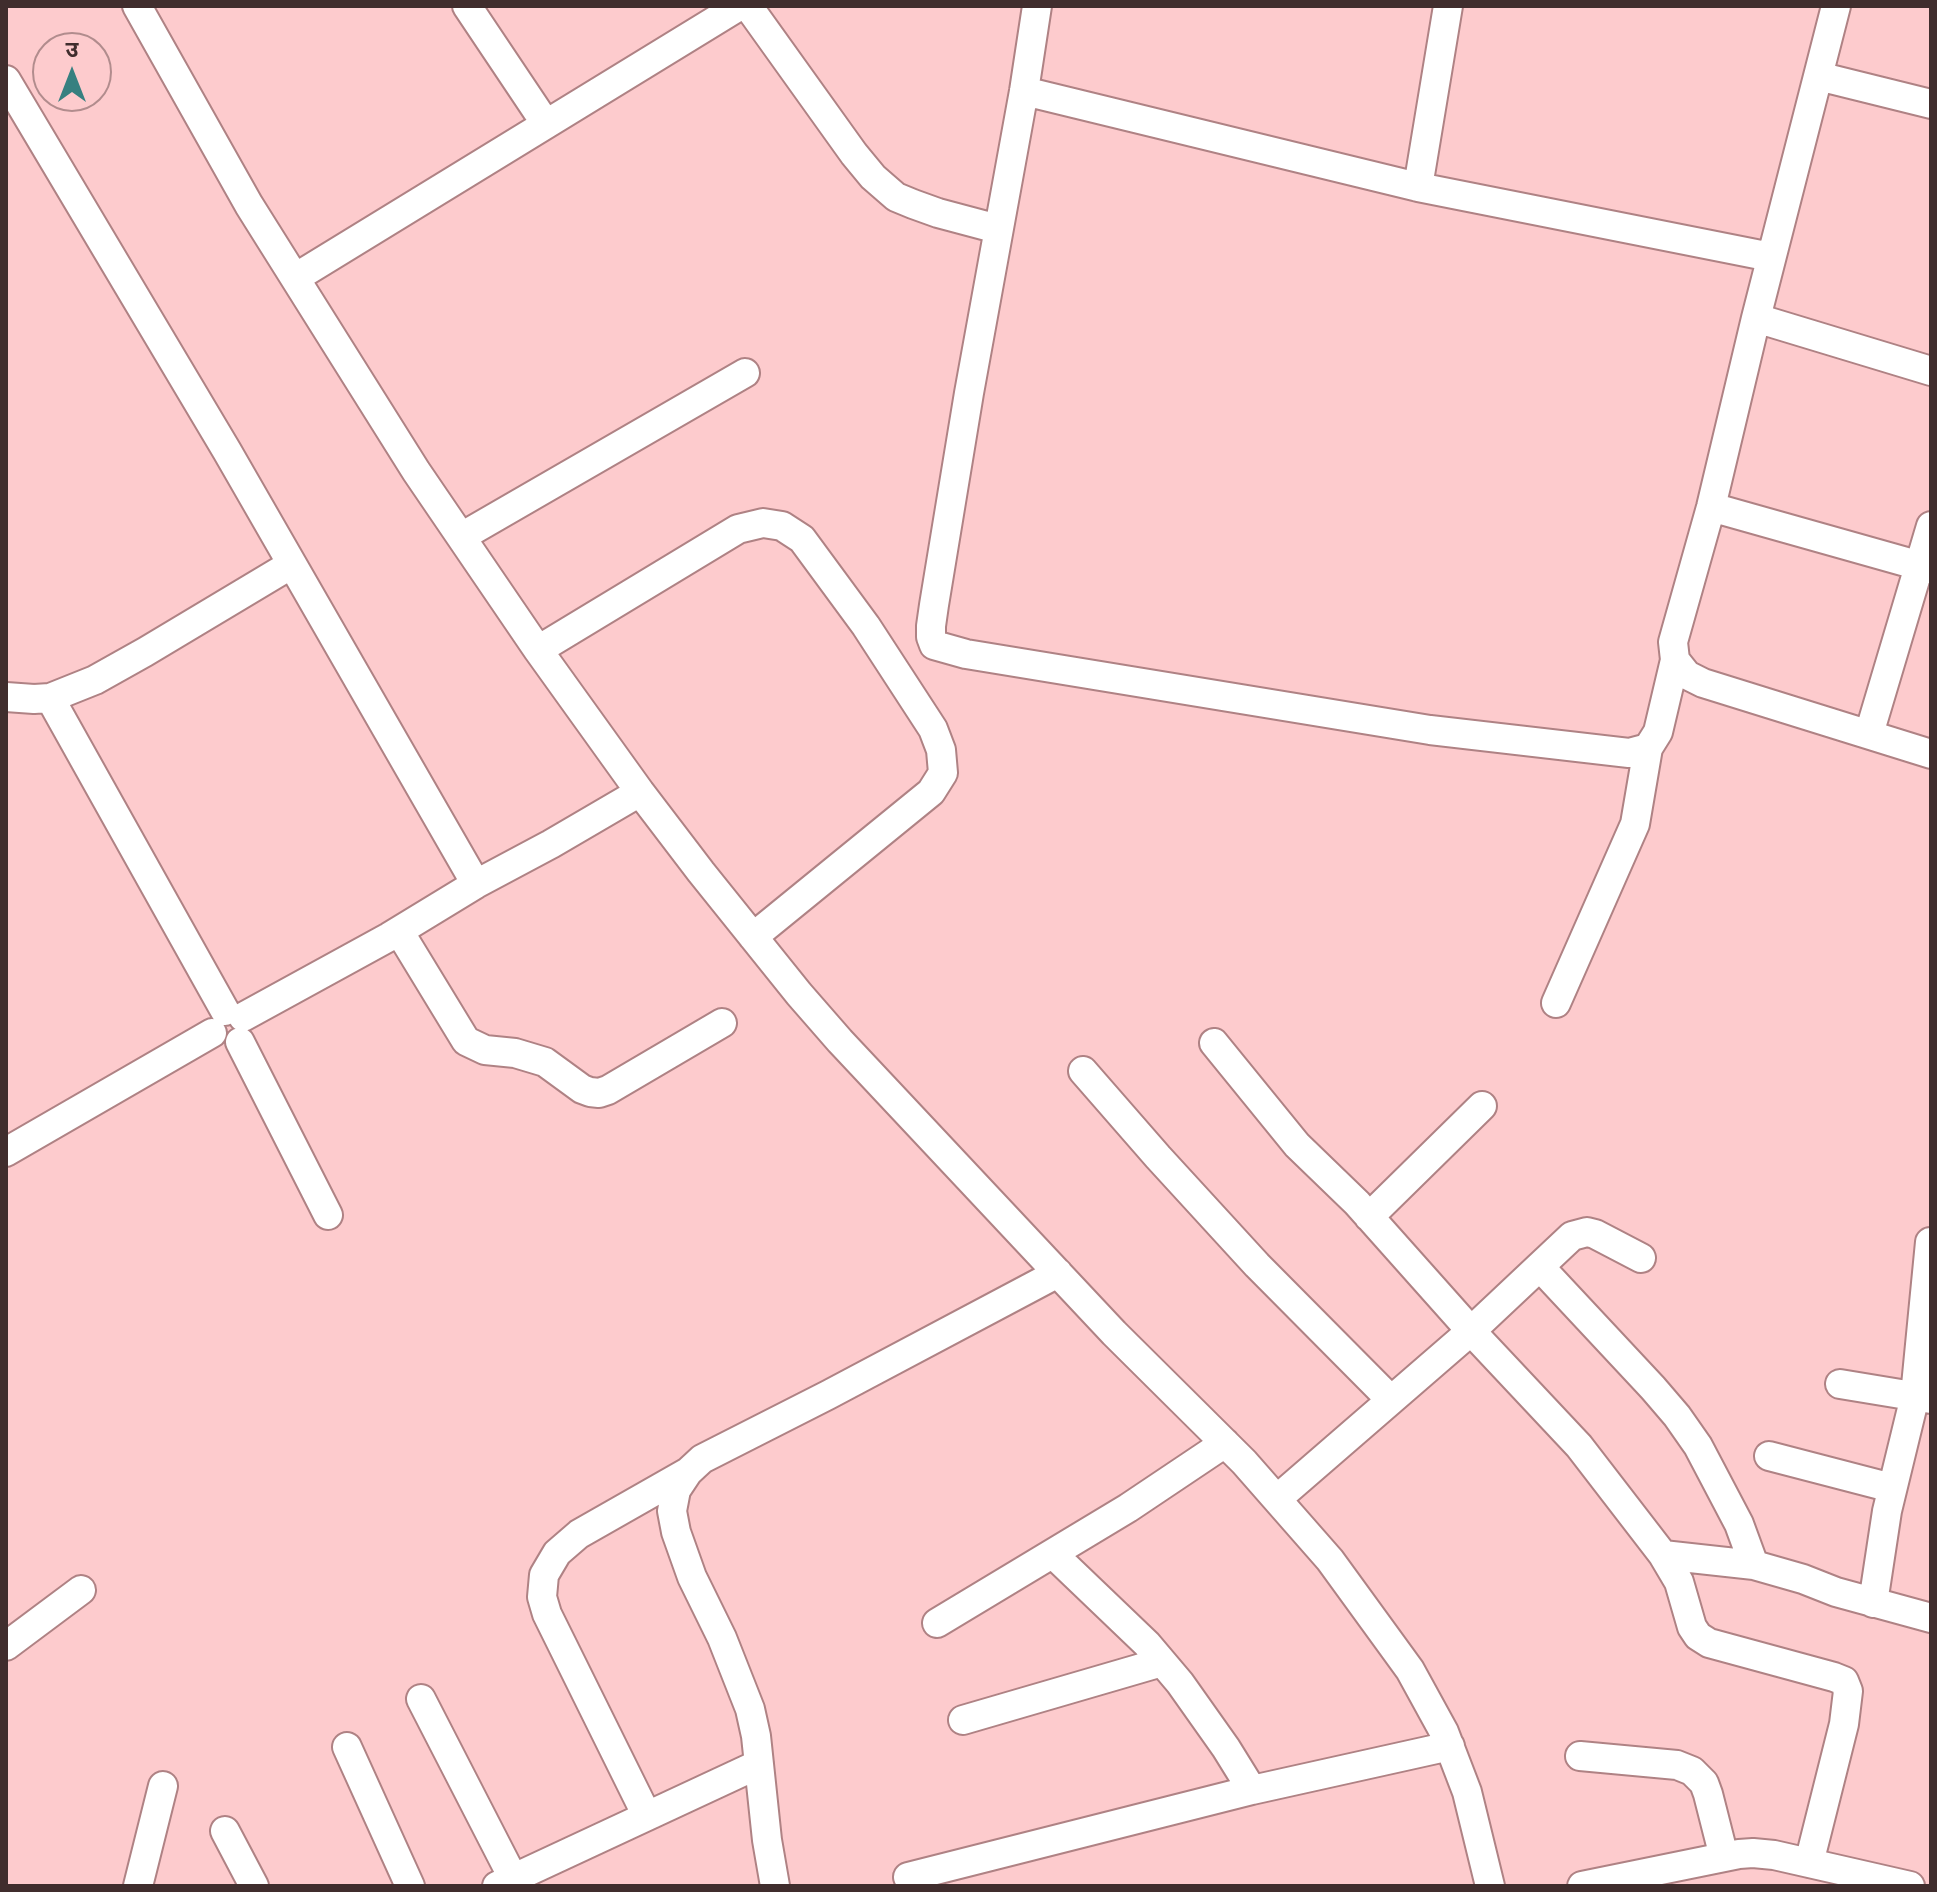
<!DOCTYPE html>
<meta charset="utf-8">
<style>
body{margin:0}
#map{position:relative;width:1937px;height:1892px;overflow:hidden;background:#fdcbcd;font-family:"Fira Sans Condensed","Noto Sans Devanagari",sans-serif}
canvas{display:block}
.frame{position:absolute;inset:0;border:8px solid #402d2d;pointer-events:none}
.north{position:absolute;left:32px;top:32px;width:80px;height:80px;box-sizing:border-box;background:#fdcbcd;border:2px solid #b18c8d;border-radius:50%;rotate:0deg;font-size:22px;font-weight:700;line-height:32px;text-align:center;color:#402d2d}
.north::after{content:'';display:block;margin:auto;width:28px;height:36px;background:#378080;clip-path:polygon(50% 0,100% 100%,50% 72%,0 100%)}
</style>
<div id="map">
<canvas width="1937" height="1892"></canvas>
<div class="frame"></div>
<div class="north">उ</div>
</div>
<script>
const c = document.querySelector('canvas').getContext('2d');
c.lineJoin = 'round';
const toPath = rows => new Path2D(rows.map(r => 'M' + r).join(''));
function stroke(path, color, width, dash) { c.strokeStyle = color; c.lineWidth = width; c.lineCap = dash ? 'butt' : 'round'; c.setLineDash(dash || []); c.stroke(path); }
const minor = toPath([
 [137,6,249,205,416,471,538,650,640,792,701,872,799,994,840,1041,1114,1333,1244,1462,1330,1560,1410,1670,1444,1732,1467,1792,1490,1886],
 [467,6,546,124],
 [748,6,854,154,873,177,896,197,913,204,938,213,998,229],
 [1037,6,1024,91,969,393,934,605,931,626,931,637,934,645,966,654,1430,730,1629,753,1648,748,1658,732,1675,660],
 [1836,6,1756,318,1711,507,1673,642,1675,660,1687,675,1703,683,1931,754],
 [1818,76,1931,104],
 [6,80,227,451,476,884],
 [1024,91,1418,187,1771,257],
 [1418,187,1448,6],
 [295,278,739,6],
 [1756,318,1931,371],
 [1711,507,1931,569],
 [461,537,745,373],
 [538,650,738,529,763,523,782,526,802,539,866,626,933,729,941,750,943,773,931,792,753,937],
 [6,697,34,699,50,698,95,680,145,652,292,564],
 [50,698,225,1011],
 [1869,734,1931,526],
 [399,931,466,1041,485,1050,515,1053,545,1062,582,1089,590,1092,599,1093,608,1090,722,1023],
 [1556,1003,1635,824,1648,748],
 [243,1017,389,937,476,884,551,844,640,792],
 [240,1042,328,1215],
 [1214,1043,1297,1145,1357,1203,1471,1331,1579,1446,1663,1555,1679,1582,1692,1627,1698,1636,1709,1643,1834,1677,1844,1681,1848,1691,1844,1724,1809,1863],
 [1083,1071,1158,1157,1257,1265,1391,1400],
 [6,1152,212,1033],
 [1369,1217,1482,1106],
 [1540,1267,1653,1388,1677,1416,1698,1446,1739,1524,1754,1565],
 [1840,1384,1931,1399],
 [1769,1456,1892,1488],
 [1277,1499,1471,1331,1572,1236,1587,1232,1595,1234,1641,1258],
 [1053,1554,1147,1644,1180,1683,1226,1748,1252,1790],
 [1663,1555,1754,1565,1803,1579,1836,1592,1931,1618],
 [1873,1603,1887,1511,1915,1396,1930,1242],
 [937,1623,1128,1508,1225,1443],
 [6,1646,81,1590],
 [421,1699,513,1878],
 [963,1720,1162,1662],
 [347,1747,410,1886],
 [1580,1756,1677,1765,1692,1771,1704,1783,1708,1794,1724,1857],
 [647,1816,547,1614,542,1597,544,1575,557,1553,579,1534,688,1472],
 [225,1831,254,1886],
 [908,1877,1252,1790,1450,1746],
 [138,1886,163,1786],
 [497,1886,759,1764],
 [775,1886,767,1840,756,1736,750,1709,722,1638,692,1577,676,1532,672,1511,676,1490,688,1472,702,1459,828,1395,1058,1273],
 [1582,1886,1739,1854,1753,1853,1774,1855,1910,1886]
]);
stroke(minor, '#af8284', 32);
stroke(minor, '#fff', 28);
</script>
